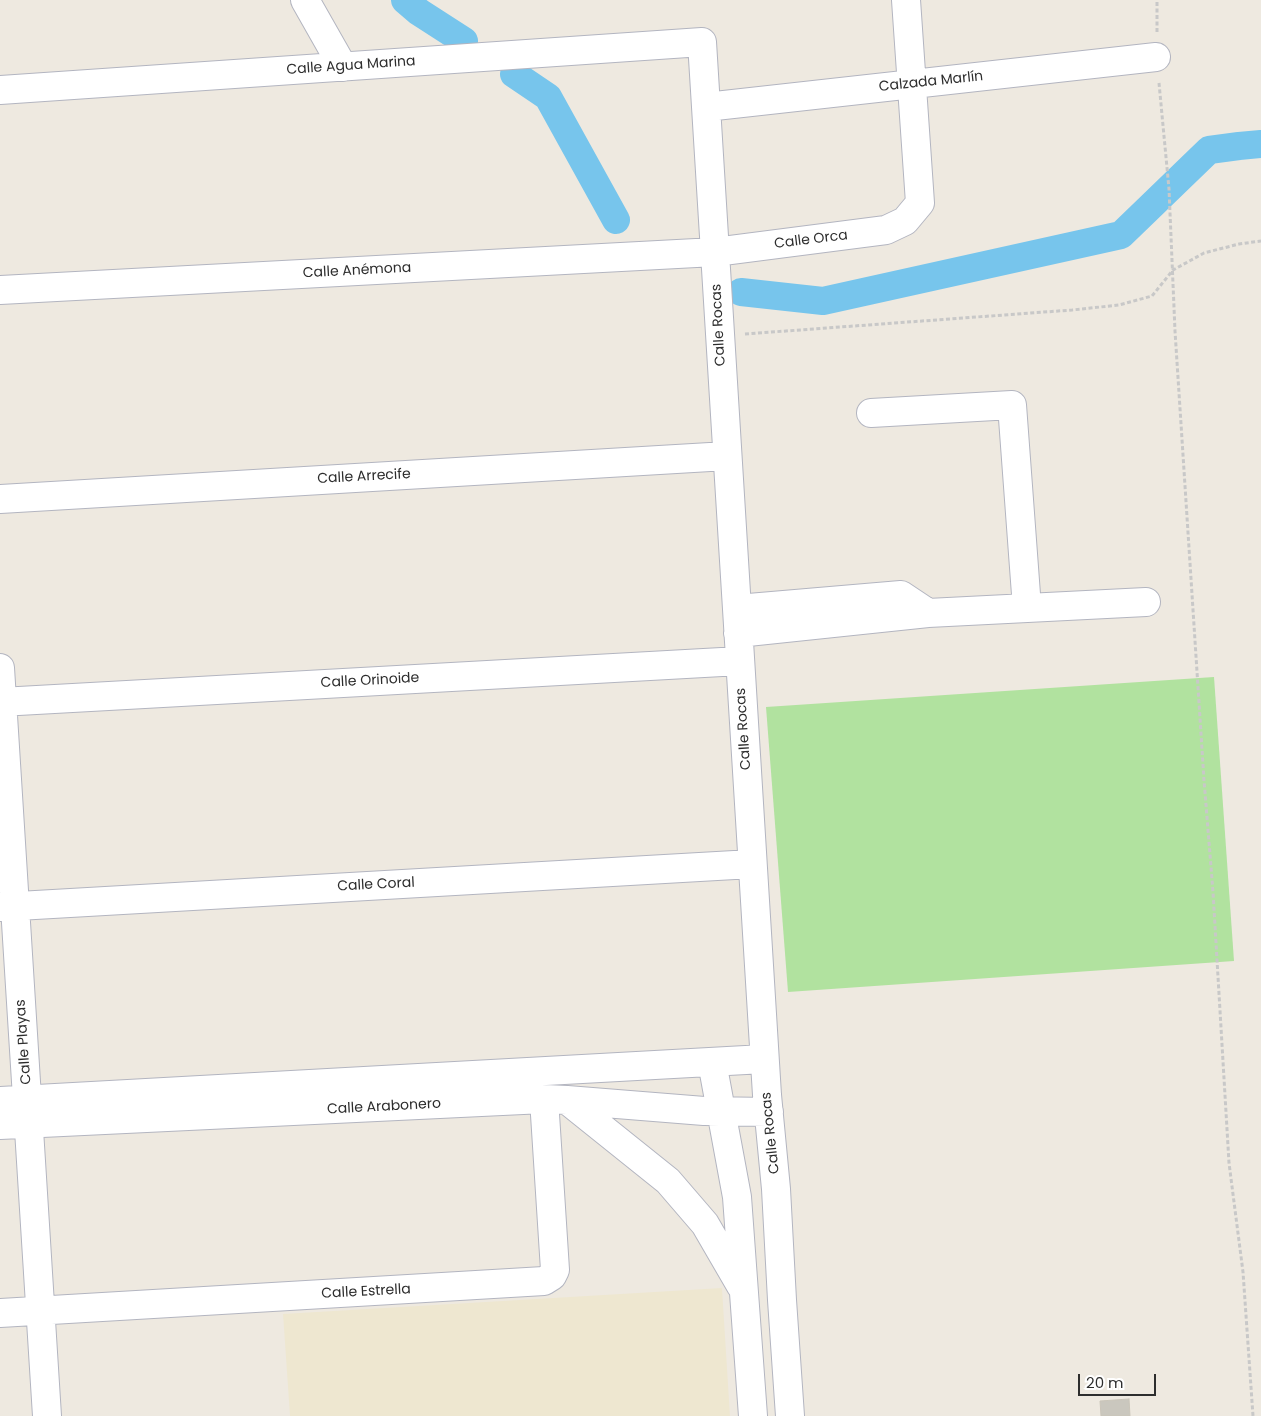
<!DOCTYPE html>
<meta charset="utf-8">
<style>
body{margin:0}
#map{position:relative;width:1261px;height:1416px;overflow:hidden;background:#eee9e0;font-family:Poppins,sans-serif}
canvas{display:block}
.scale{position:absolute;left:1078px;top:1374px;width:78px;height:22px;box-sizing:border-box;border:2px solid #2d2d2d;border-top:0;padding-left:6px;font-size:15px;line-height:18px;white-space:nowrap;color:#2d2d2d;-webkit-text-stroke:4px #fff;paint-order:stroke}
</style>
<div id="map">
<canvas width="1261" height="1416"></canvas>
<div class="scale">20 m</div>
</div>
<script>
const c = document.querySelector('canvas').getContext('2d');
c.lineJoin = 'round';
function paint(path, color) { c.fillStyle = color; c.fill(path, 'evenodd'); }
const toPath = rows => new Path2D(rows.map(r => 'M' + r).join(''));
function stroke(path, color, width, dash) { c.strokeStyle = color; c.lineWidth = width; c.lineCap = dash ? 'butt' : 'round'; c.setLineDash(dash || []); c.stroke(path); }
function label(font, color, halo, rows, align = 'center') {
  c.font = font + ' Poppins,sans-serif'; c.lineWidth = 4; c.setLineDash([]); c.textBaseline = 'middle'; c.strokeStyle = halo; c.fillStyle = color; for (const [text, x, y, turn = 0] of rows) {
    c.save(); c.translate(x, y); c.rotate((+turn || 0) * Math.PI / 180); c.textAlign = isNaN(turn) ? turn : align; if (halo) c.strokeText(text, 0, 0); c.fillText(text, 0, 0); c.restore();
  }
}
paint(toPath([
 [722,1288,730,1416,290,1416,283,1314]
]), '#eee7d0');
paint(toPath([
 [1214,677,1234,961,788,992,766,707]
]), '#b1e29f');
stroke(toPath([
 [405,0,419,12,464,41],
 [514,74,548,97,616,220],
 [741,292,823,301,1121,235,1209,150,1239,146,1261,144]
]), '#77c5ec', 28);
const building = toPath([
 [1129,1399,1130,1416,1101,1416,1100,1401,1129,1399]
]);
paint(building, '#cac7be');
stroke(building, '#cac5b9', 1);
const minor = toPath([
 [305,0,343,67],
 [0,90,702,42,767,1095,776,1189,782,1300,790,1416],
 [706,107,1156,57],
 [0,290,715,252,886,230,905,221,920,203,906,0],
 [871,413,1012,405,1027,608],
 [0,499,727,456],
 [737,609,901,595,928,613,738,633],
 [928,613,1146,602],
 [0,668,47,1416],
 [0,702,740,661],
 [0,907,752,864],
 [712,1062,737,1197,753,1416],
 [567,1100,668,1181,705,1224,741,1286],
 [0,1101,764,1059],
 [0,1125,544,1099,567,1100,704,1111,769,1112],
 [0,1313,544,1281,552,1276,555,1270,544,1099]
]);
stroke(minor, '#b3b5c0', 30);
stroke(toPath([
 [1157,32,1157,0],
 [1159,83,1169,189,1175,331,1204,780,1213,892,1229,1163,1243,1272,1253,1416],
 [745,334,1072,310,1119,305,1152,296,1173,270,1204,253,1239,244,1261,241]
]), '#c8c8c8', 3, [4, 2.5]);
stroke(minor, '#fff', 28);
label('14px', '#2d2d2d', '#fff', [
 ["Calle Agua Marina",351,66,-4],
 ["Calzada Marlín",931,82,-6],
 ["Calle Orca",811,240,-7],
 ["Calle Anémona",357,271,-3],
 ["Calle Rocas",719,325,-93],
 ["Calle Arrecife",364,477,-3],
 ["Calle Orinoide",370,681,-3],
 ["Calle Rocas",744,729,-94],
 ["Calle Coral",376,885,-3],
 ["Calle Playas",24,1042,-94],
 ["Calle Arabonero",384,1107,-3],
 ["Calle Rocas",771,1133,-96],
 ["Calle Estrella",366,1292,-3]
]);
</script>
